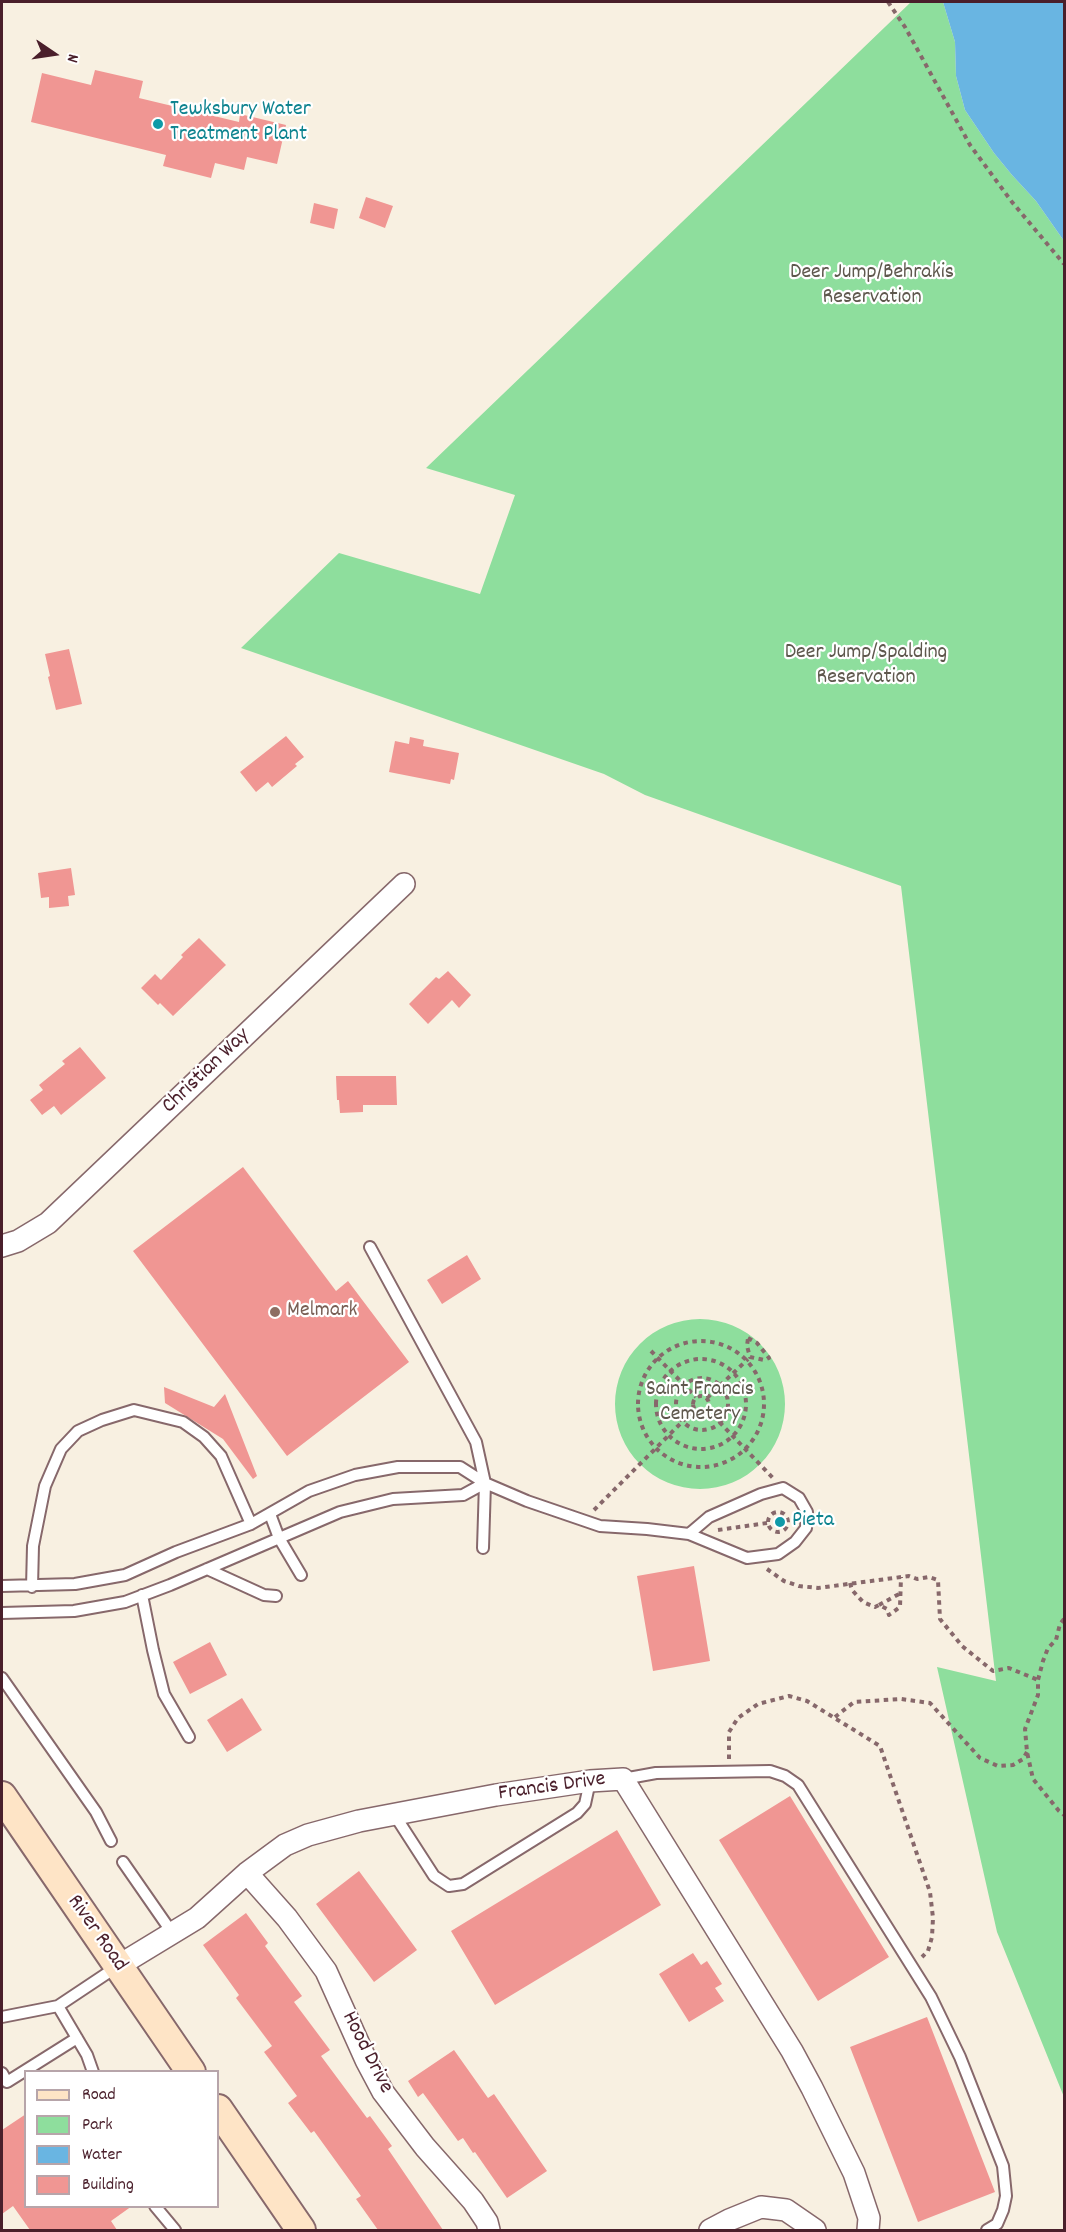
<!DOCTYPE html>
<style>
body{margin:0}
#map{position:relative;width:1066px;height:2232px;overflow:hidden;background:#f8f0e1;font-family:Dekko,sans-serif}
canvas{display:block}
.frame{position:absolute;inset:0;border:3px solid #4a1f2b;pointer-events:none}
.legend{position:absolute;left:24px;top:2070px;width:195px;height:138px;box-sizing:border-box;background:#fff;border:2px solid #b7a5aa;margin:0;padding:8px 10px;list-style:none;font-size:18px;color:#4a1f2b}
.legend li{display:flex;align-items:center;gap:12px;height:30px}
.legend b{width:30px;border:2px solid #b7a5aa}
.north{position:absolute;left:24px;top:24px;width:60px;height:60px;-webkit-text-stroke:4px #fff;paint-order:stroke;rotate:103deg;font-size:16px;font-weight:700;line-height:24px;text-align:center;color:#4a1f2b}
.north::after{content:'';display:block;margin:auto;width:21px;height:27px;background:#4a1f2b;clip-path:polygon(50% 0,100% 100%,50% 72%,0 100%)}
</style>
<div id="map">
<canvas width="1066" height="2232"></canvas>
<div class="frame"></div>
<ul class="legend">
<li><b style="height:8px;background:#fee4c6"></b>Road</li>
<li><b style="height:16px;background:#8ede9d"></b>Park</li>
<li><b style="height:16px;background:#69b5e2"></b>Water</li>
<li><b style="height:16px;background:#f09693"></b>Building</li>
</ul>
<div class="north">N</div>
</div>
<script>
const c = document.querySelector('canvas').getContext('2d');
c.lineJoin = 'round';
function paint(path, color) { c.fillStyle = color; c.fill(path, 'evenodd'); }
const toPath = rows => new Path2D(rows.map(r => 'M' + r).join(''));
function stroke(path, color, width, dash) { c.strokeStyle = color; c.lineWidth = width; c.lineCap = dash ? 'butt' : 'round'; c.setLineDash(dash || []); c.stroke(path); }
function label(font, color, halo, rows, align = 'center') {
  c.font = font + ' Dekko,sans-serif'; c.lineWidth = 4.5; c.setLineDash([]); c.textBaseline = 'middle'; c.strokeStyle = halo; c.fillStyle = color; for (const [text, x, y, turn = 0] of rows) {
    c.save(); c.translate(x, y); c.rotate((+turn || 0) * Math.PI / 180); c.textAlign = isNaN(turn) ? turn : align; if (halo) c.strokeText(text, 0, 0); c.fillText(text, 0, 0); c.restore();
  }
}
paint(toPath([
 [911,2,943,2,955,42,956,76,965,110,994,153,1012,175,1036,201,1064,241,1064,2097,997,1932,937,1667,996,1681,901,886,645,795,604,774,241,648,339,553,480,594,515,495,426,468],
 '615 1404a85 85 0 1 1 170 0a85 85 0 1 1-170 0Z'
]), '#8ede9d');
paint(toPath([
 [943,2,1064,2,1064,241,1036,201,1012,175,994,153,965,110,956,76,955,42]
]), '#69b5e2');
paint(toPath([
 [95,70,143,81,139,98,239,122,240,114,286,125,277,164,247,157,244,170,215,163,211,178,163,166,166,155,31,122,42,73,91,85],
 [366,197,393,206,385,228,359,218],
 [314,203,338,209,334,229,310,223],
 [69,649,82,704,56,710,48,677,50,676,45,654],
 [286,736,304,757,295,764,297,766,272,787,268,782,256,792,240,772],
 [410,737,424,740,423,746,459,753,454,780,451,779,450,784,389,772,395,741,409,744],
 [71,868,75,895,68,896,69,906,49,908,49,897,41,898,38,873],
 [199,938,226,965,173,1016,160,1003,158,1005,141,988,155,974,161,980,183,957,181,955],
 [448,971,471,995,459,1008,452,1000,428,1024,409,1004,436,977,439,979],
 [80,1047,106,1078,61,1115,54,1106,42,1115,30,1100,43,1090,39,1085,65,1064,62,1061],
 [336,1076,396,1076,397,1105,363,1105,363,1112,340,1113,339,1100,337,1100],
 [243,1167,336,1291,348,1281,409,1362,287,1456,133,1251],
 [467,1255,481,1279,442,1304,427,1280],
 [164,1387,214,1407,225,1394,257,1476,253,1479,223,1439,165,1403],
 [694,1566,710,1661,653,1671,637,1576],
 [210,1642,227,1675,190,1694,173,1662],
 [242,1698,262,1730,227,1752,207,1720],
 [790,1796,889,1957,818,2001,719,1840],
 [617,1830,661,1905,495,2005,451,1931],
 [359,1871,417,1950,374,1982,316,1904],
 [246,1913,268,1943,265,1946,302,1996,294,2002,330,2050,321,2056,367,2118,370,2116,392,2146,388,2149,443,2230,378,2230,356,2199,361,2196,314,2131,311,2133,288,2103,297,2096,264,2052,272,2046,236,1998,239,1995,203,1945],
 [693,1953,701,1965,707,1961,722,1984,715,1988,724,2001,689,2022,659,1974],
 [927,2017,995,2192,918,2222,850,2047],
 [454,2050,488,2098,494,2094,547,2171,507,2198,475,2152,473,2153,463,2138,458,2141,423,2093,418,2097,408,2081],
 [26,2114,26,2206,132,2206,111,2221,117,2230,30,2230,13,2206,2,2214,2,2130]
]), '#f09693');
const lane = toPath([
 [370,1247,476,1442,485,1483,483,1548],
 [270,1514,279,1538,301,1575],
 [207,1569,264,1595,276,1596],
 [2,1586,75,1584,125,1575,176,1552,251,1524,309,1491,355,1475,398,1467,460,1467,485,1483,527,1501,600,1526,647,1529,689,1534,747,1558,778,1554,795,1542,806,1528,807,1512,799,1498,783,1488,761,1494,709,1517,689,1534],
 [32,1587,33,1546,45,1486,61,1449,78,1431,102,1420,134,1410,183,1422,204,1437,221,1456,251,1524],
 [142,1595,153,1650,164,1694,189,1737],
 [2,1613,74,1611,125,1602,170,1585,340,1512,393,1499,463,1495,485,1483],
 [2,1678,96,1812,111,1841],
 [623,1779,656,1773,770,1771,785,1776,798,1785,931,1997,960,2057,1003,2166,1006,2196,1003,2210,997,2224,987,2230],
 [394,1814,434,1876,449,1886,463,1884,577,1813,585,1804,590,1781],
 [123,1862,173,1934],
 [58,2006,87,2055,93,2072],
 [2,2017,58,2006,118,1966],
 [2,2073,7,2082,77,2038],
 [155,2206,175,2230]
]);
const street = toPath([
 [2,1246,18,1241,48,1223,404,884],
 [247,1873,287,1918,326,1971,366,2060,383,2092,425,2147,473,2201,487,2222,489,2230],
 [118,1966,197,1918,247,1873,285,1845,308,1835,359,1821,496,1795,590,1781,623,1779,792,2051,812,2088,854,2173,869,2218,868,2230],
 [710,2230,729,2220,761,2207,786,2210,815,2230]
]);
const secondary = toPath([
 [2,1796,191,2072],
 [218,2109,301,2230]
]);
stroke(lane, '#87686b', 14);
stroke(street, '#87686b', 24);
stroke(secondary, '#87686b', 32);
stroke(toPath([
 [888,2,905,27,970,145,1012,202,1064,264],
 [748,1338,757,1343,769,1358,764,1360,750,1357,747,1346,748,1338],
 '638 1404a63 63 0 1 1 126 0a63 63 0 1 1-126 0Z',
 [651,1351,696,1397],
 '656 1404a45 45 0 1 1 90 0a45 45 0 1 1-90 0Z',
 '676 1404a26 26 0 1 1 52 0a26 26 0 1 1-52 0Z',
 '693 1404a8 8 0 1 1 16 0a8 8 0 1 1-16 0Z',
 [707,1398,748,1359],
 [707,1409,773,1478],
 [594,1510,695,1409],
 '768 1522a10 10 0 1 1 20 0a10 10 0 1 1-20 0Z',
 [718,1530,767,1523],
 [767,1569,784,1581,799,1586,818,1588,909,1576,917,1579,929,1577,938,1580,940,1619,962,1646,993,1671,1009,1668,1038,1680],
 [850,1583,852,1590,863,1602,875,1607,879,1605,887,1609,889,1615,900,1607,901,1577],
 [879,1605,899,1594],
 [1064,1619,1060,1624,1056,1640,1048,1648,1043,1661,1038,1680,1038,1695,1025,1729,1027,1752,1033,1779,1059,1811,1064,1815],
 [835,1717,854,1702,901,1699,930,1703,980,1758,998,1766,1013,1765,1023,1759,1027,1752],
 [729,1759,729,1732,738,1718,758,1704,789,1696,807,1701,880,1746,930,1892,933,1918,932,1937,928,1951,922,1957]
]), '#87686b', 4, [4.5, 4.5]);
stroke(lane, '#fff', 10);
stroke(street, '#fff', 21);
stroke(secondary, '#fee4c6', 28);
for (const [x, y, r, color] of [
 [158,124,6,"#0f9aa8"],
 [275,1312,6,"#8d6e63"],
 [780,1522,6,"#0f9aa8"]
]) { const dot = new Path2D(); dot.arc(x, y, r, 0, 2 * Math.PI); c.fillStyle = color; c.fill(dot); stroke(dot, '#fff', 2); }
label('22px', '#0d838f', '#fff', [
 ["Tewksbury Water",170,111],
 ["Treatment Plant",170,136],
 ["Pieta",792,1522]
], 'left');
label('22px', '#5e584d', '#fff', [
 ["Deer Jump/Behrakis",872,274],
 ["Reservation",872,299],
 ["Deer Jump/Spalding",866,654],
 ["Reservation",866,679],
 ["Saint Francis",700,1391],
 ["Cemetery",700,1416]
]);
label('22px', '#4a1f2b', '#fff', [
 ["Christian Way",207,1072,-44],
 ["Francis Drive",552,1788,-8],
 ["River Road",96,1934,55],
 ["Hood Drive",366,2053,63]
]);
label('22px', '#785e54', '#fff', [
 ["Melmark",287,1312]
], 'left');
</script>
